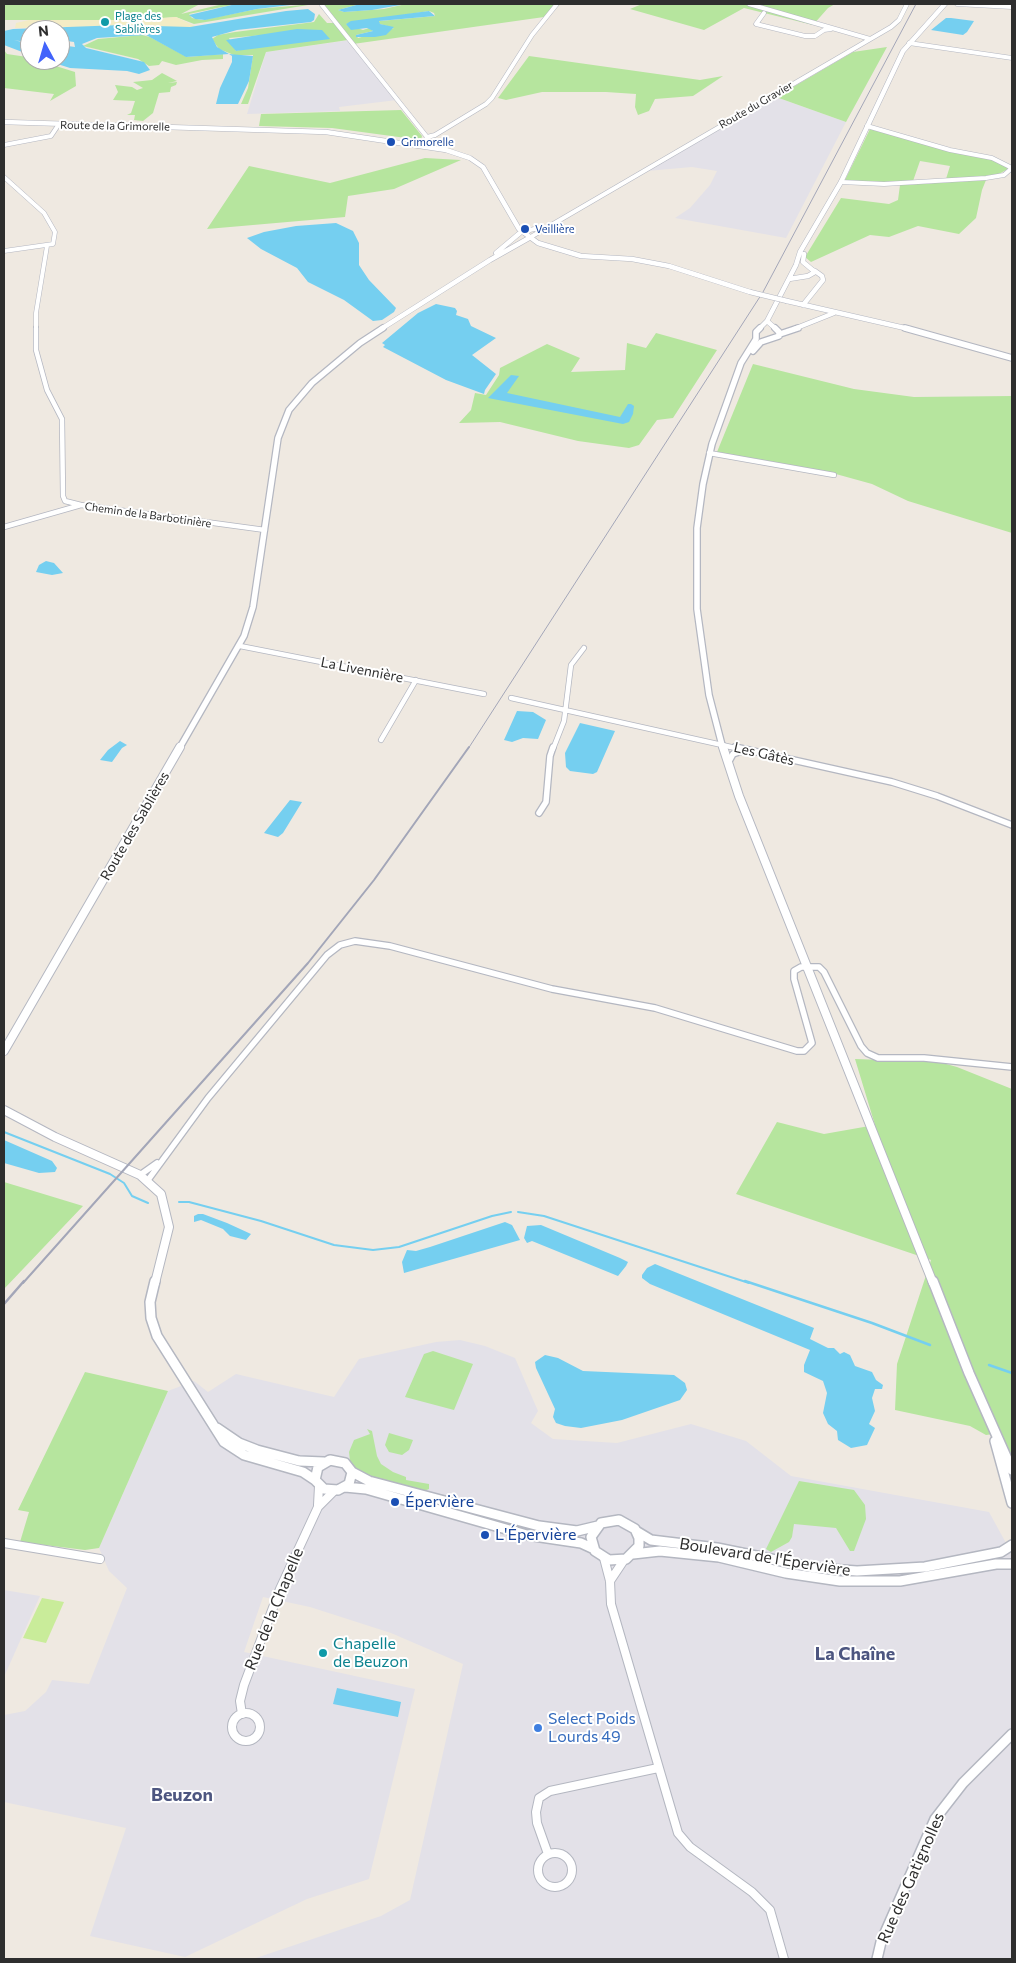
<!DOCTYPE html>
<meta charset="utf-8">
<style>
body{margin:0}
#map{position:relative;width:1016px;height:1963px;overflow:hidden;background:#efe9e1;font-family:Commissioner,sans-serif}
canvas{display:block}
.frame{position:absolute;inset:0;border:5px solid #2e2e2e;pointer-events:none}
.north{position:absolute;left:20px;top:20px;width:50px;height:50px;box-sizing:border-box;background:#fff;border:1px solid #ababab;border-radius:50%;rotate:354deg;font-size:14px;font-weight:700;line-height:20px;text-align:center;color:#2e2e2e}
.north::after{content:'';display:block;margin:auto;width:18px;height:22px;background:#4264fb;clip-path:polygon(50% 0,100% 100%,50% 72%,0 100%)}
</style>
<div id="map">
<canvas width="1016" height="1963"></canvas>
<div class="frame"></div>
<div class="north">N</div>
</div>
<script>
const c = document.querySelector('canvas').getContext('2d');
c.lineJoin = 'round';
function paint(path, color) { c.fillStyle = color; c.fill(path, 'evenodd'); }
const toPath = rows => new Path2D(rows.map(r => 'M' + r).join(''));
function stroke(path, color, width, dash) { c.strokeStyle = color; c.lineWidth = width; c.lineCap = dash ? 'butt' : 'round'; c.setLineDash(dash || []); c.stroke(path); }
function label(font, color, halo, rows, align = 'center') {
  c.font = font + ' Commissioner,sans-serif'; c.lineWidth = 4; c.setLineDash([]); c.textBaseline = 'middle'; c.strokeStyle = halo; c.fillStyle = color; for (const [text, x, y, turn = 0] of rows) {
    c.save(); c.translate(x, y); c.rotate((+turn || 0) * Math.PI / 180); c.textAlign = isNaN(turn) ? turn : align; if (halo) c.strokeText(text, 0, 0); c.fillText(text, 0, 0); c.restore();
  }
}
paint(toPath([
 [350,40,397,100,339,107,340,111,247,114,266,52],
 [776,97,846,122,786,238,675,218,690,208,710,185,717,171,692,167,647,171],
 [460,1340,485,1346,515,1358,538,1411,531,1423,553,1439,617,1443,691,1424,746,1441,791,1476,989,1512,1012,1554,1012,1959,253,1959,381,1916,410,1900,463,1664,391,1633,310,1607,263,1597,244,1652,415,1689,369,1879,307,1899,185,1957,90,1936,126,1828,4,1802,4,1715,25,1711,46,1692,52,1680,89,1684,127,1588,109,1571,99,1548,168,1391,194,1381,208,1392,236,1374,334,1397,359,1359,436,1342],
 [4,1590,40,1596,4,1677]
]), '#e3e1e8');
paint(toPath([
 [4,4,200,4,181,14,223,4,236,4,189,14,192,18,202,20,257,9,314,4,194,24,176,17,136,20,4,20],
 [321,4,360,4,338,10,344,12,384,9,406,4,561,4,544,17,353,44],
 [429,11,434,13,435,16,380,21,378,22,380,24,394,28,358,38,356,35,373,31,369,28,363,30,346,24],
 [642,4,835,4,828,8,813,25,744,8,704,30,630,9],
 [319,14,327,23,334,23,348,40,266,52,248,104,241,104,248,88,253,55,234,55,219,49,212,39,218,35,235,32,314,22],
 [322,30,236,51,229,38],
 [142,35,150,37,187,57,223,54,223,59,202,60,176,65,162,61,159,65,149,66,138,59,83,46,98,39],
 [887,47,846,122,776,97,853,52],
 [4,50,7,54,27,57,75,72,76,86,50,101,54,94,4,88],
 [529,56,700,80,723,76,693,96,655,99,649,111,638,115,635,107,636,94,606,92,542,92,506,100,498,98],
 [162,73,177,81,168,83,177,82,176,85,171,87,170,92,159,93,153,113,143,121,134,120,135,115,127,115,131,113,135,101,113,100,118,92,115,85,132,87,137,90,143,88,133,82,152,80],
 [401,110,422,136,421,140,332,128,259,126,261,114],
 [870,129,990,159,1005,166,1008,169,995,176,946,179,950,166,920,161,913,181,875,184,845,180],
 [425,158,461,160,394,189,348,196,345,217,207,229,249,166,330,183],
 [986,180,982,190,976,218,959,234,918,226,889,237,870,235,811,262,805,257,841,198,889,204,898,200,900,185],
 [656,333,717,350,673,418,657,420,639,445,629,448,578,441,500,422,459,423,471,410,475,393,486,395,499,375,500,368,547,344,580,358,571,372,625,370,627,343,646,348],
 [753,364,854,389,914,397,1012,396,1012,533,908,501,872,484,825,471,717,452],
 [855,1059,939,1062,957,1067,1012,1089,1012,1456,1000,1433,986,1435,970,1426,895,1410,897,1364,931,1260,736,1194,777,1122,824,1134,875,1125],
 [4,1182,83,1206,4,1289],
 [433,1351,473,1364,454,1410,405,1397,424,1354],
 [85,1372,168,1391,99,1548,85,1550,20,1542,29,1512,18,1510],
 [367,1429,372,1431,377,1456,381,1464,393,1472,406,1477,406,1480,429,1484,429,1489,422,1492,375,1479,358,1471,350,1461,349,1452,354,1440,370,1434],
 [389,1433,413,1440,409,1450,402,1455,389,1452,385,1445],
 [799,1481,854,1490,865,1505,866,1519,854,1551,850,1551,836,1528,794,1524,792,1537,789,1542,771,1552,766,1549]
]), '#b6e59e');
paint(toPath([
 [176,17,197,27,15,28,16,23,29,20,136,20]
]), '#f3ecc5');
paint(toPath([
 [42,1598,64,1602,46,1643,23,1638]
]), '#c9ec9a');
paint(toPath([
 [236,4,299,4,257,9,205,20,195,19,189,15],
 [360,4,406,4,372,10,344,12,338,10],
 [308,9,315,14,314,20,311,22,237,30,212,37,217,47,229,54,253,56,249,81,238,104,216,104,220,88,232,62,232,56,229,54,186,57,146,35,97,38,82,44,86,48,144,62,150,70,139,74,127,71,70,68,45,60,60,60,60,45,75,47,74,42,60,40,60,30,30,30,30,43,14,40,30,44,30,55,4,45,4,31,13,29,122,25,190,27,286,11],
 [429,11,435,16,379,21,380,24,394,27,386,35,375,37,356,37,356,35,373,31,367,28,351,30,346,24,351,21],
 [946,18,951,18,974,21,967,32,963,35,931,30],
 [297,29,322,30,330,39,236,51,226,40],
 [336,223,353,231,359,243,359,265,369,280,396,308,394,312,382,320,373,321,344,300,308,282,297,268,261,249,247,238,264,232,296,226],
 [436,304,455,308,457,311,456,315,468,319,471,326,496,338,472,355,496,374,485,390,484,394,446,380,383,347,385,345,382,343,418,313],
 [511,375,519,376,507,393,620,417,628,404,631,404,634,406,633,414,629,422,623,424,488,398],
 [46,561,54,563,63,573,52,575,36,572,39,565],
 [517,711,533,712,546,720,538,739,523,738,512,742,504,740],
 [580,723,615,731,597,772,593,774,570,771,566,767,565,753],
 [120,741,127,745,122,748,112,762,100,760,108,750],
 [290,800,302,802,283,833,278,837,264,833],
 [4,1140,52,1161,57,1168,55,1172,39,1173,4,1163],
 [198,1214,203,1214,227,1223,251,1234,246,1240,230,1236,223,1229,201,1220,194,1222,194,1216],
 [505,1222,512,1225,520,1240,404,1273,402,1262,407,1250,416,1251,430,1247],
 [541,1225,620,1258,628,1262,626,1266,618,1276,532,1241,527,1243,524,1238,527,1226],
 [655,1264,814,1328,810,1339,828,1348,834,1348,840,1354,844,1352,850,1355,855,1366,872,1372,876,1380,883,1385,882,1389,875,1389,872,1398,875,1411,869,1424,875,1428,867,1445,851,1448,838,1440,837,1431,828,1424,823,1413,827,1393,823,1381,804,1372,804,1365,810,1350,650,1284,642,1278,642,1275,647,1268],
 [545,1355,558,1358,583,1371,674,1375,685,1383,687,1390,680,1400,622,1420,581,1428,565,1426,556,1423,553,1417,555,1409,536,1368,535,1362],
 [337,1688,401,1702,398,1717,333,1704]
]), '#75cff0');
stroke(toPath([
 [4,1132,110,1174,124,1183,132,1196,148,1203],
 [179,1202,189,1202,261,1221,334,1245,373,1250,399,1247,492,1216,511,1212],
 [518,1212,544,1216,749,1283]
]), '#75cff0', 2);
stroke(toPath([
 [745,1281,872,1323,930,1345],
 [989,1365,1012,1373]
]), '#75cff0', 2.5);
const streetFar3 = toPath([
 [321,4,427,137,423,146],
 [749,4,870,39],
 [957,4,1012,7],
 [764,13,756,24,805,36,815,36,824,30,831,29],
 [909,43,1012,58],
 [427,137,435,135,486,104,492,98,532,35,557,4],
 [4,145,51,136,59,124],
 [4,177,44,213,55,232,53,244,4,251],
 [841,182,884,184,986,178,1004,175,1012,168,992,158,950,150,867,126],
 [521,232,543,227],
 [529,238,891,27,899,20,907,4],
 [36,329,36,313,47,246]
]);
const streetFar2 = toPath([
 [36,328,36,350,47,390,62,419,63,496,65,501,81,505],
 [709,453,834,475],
 [4,527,81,505,265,530],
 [240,646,484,694],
 [511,698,740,749],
 [381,740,416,680],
 [553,749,564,721,571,665,584,648]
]);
const streetFar1 = toPath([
 [735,747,892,782,937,796,1012,825],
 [728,763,733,754,745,750],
 [539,813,546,802,550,756,553,747],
 [140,1175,157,1163],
 [148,1180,208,1098,327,955,340,945,355,941,390,946,552,989,655,1008,797,1051,804,1051,812,1043,794,979,794,971,801,967,819,967,824,972,861,1046,867,1053,878,1058,924,1058,1012,1067]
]);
const street = toPath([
 [318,1505,319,1486],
 [4,1543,100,1559],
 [604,1558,610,1581,611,1604,678,1833,690,1847,752,1892,770,1910,784,1959],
 [610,1581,624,1560],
 '232 1727a14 14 0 1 1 28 0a14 14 0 1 1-28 0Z',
 [242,1714,240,1701,244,1685,280,1589,318,1507,334,1491],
 '538 1870a17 17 0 1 1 34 0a17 17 0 1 1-34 0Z',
 [548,1854,537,1823,536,1812,539,1798,550,1791,658,1768]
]);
const secondaryFar3 = toPath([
 [4,122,326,132,446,150,470,158,483,167,519,229,538,243,581,256,632,259,669,266,750,292],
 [496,253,521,232],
 [789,279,808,276,815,272,803,262,804,254],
 [787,301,909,329],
 [803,305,823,280,822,276,815,271],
 [767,321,776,329],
 [381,329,490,260,529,238],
 [759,329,767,321,796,265,800,252,841,182,903,51,945,4],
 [794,329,834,313]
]);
const secondaryFar2 = toPath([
 [905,328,1012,358],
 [780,334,798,328],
 [753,351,761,342,779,336,779,332,775,328],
 [179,749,244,636,253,607,278,438,289,410,312,383,360,343,383,328],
 [723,749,709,695,697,609,697,528,703,484,712,444,741,363,756,339,756,332,760,328]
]);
const secondaryFar1 = toPath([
 [723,747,739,796,933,1283],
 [4,1051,180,747],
 [4,1110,55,1137,140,1175,161,1194,169,1227,155,1283]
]);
const secondary = toPath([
 [155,1281,150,1302,151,1318,157,1336,224,1442,244,1455,303,1472,315,1480],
 [933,1281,969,1373,1012,1470],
 [217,1428,239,1443,257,1450,299,1461,324,1462],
 [995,1441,1012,1503],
 [330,1460,345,1463,352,1472,349,1484,338,1490,324,1489,315,1480,318,1467,330,1460],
 [352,1472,369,1481,539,1526,577,1531,598,1526],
 [345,1487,366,1489,527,1535,581,1543,594,1549],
 [619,1520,635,1529,639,1538,639,1546,626,1559,609,1560,595,1551,591,1537,601,1523,619,1520],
 [636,1531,651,1540,717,1548,815,1568,857,1571,925,1567,1001,1552,1012,1545],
 [633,1554,660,1551,719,1557,786,1573,840,1581,900,1581,996,1564,1012,1564],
 [877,1959,881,1942,935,1819,963,1783,1012,1734]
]);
stroke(streetFar3, '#b4b7c1', 5);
stroke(streetFar2, '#b4b7c1', 6);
stroke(streetFar1, '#b4b7c1', 8);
stroke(street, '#b4b7c1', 10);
stroke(secondaryFar3, '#b4b7c1', 5.5);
stroke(secondaryFar2, '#b4b7c1', 8);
stroke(secondaryFar1, '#b4b7c1', 10);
stroke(secondary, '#b4b7c1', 12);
stroke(streetFar3, '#fff', 4);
stroke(streetFar2, '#fff', 4.5);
stroke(streetFar1, '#fff', 5.5);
stroke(street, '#fff', 8);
stroke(secondaryFar3, '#fff', 4.5);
stroke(secondaryFar2, '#fff', 5.5);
stroke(secondaryFar1, '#fff', 8);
stroke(secondary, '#fff', 9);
stroke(toPath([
 [468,749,763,292,916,4]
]), '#a3a6b8', 1);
stroke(toPath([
 [23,1283,308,963,374,880,469,747]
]), '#a3a6b8', 2);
stroke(toPath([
 [4,1304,24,1281]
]), '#a3a6b8', 2.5);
const secondaryBridge = toPath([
 [750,292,787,301]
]);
stroke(secondaryBridge, '#b4b7c1', 5.5, []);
stroke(secondaryBridge, '#fff', 4.5);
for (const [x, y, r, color] of [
 [105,22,5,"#0f9aa8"],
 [391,142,5,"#1a4fb4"],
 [525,229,5,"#1a4fb4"],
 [395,1502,5,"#1a4fb4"],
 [485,1535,5,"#1a4fb4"],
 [323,1653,5,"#0f9aa8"],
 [538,1728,5,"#3f7fe0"]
]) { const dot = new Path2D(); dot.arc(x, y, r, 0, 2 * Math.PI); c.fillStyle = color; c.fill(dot); stroke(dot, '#fff', 2); }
label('11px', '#0d838f', '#fff', [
 ["Plage des",115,16],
 ["Sablières",115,29]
], 'left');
label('11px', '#2e2e2e', '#fff', [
 ["Route du Gravier",756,105,-30],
 ["Route de la Grimorelle",115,126,1],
 ["Chemin de la Barbotinière",148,515,8]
]);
label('11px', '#164399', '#fff', [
 ["Grimorelle",401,142],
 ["Veillière",535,229]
], 'left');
label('14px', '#2e2e2e', '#fff', [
 ["La Livennière",362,670,11],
 ["Les Gâtès",764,754,13],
 ["Route des Sablières",135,826,-60]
]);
label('16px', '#164399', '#fff', [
 ["Épervière",405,1502],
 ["L'Épervière",495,1535]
], 'left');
label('16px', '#2e2e2e', '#fff', [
 ["Boulevard de l'Épervière",765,1557,9],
 ["Rue de la Chapelle",274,1609,-68],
 ["Rue des Gatignolles",911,1878,-66]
]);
label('16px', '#0d838f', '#fff', [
 ["Chapelle",333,1644],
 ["de Beuzon",333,1662]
], 'left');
label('16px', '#366cbe', '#fff', [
 ["Select Poids",548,1719],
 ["Lourds 49",548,1737]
], 'left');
label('bold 18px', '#4d5680', '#fff', [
 ["La Chaîne",855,1654],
 ["Beuzon",182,1795]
]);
</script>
